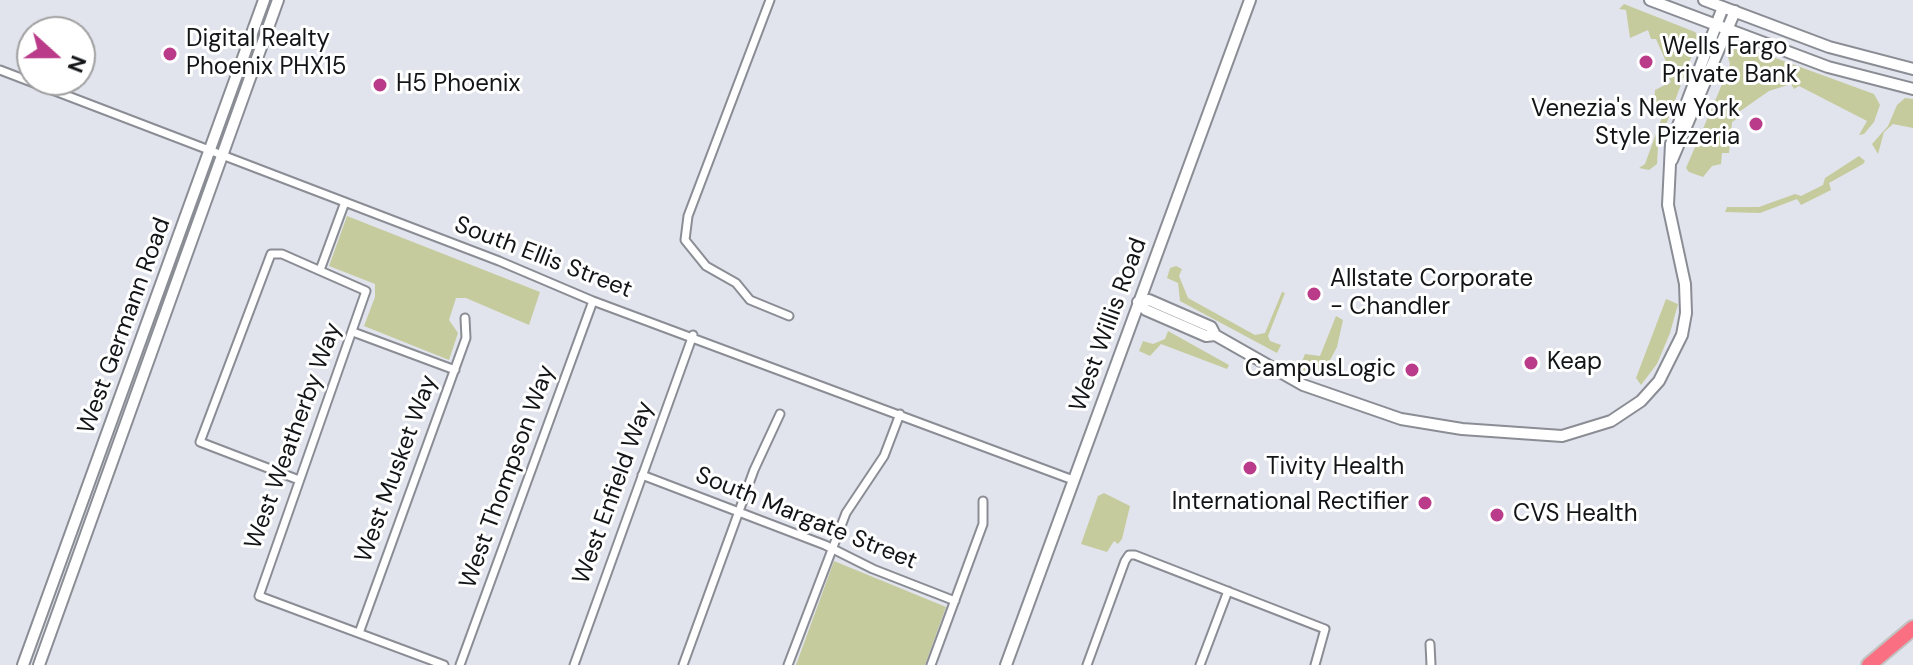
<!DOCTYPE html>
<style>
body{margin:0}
#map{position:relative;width:1913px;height:665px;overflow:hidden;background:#e1e4ec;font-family:"DM Sans",sans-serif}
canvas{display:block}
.north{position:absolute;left:16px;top:16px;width:80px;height:80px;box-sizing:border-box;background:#fff;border:2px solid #a1a1a2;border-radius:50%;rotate:111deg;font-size:22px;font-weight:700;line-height:32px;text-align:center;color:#131416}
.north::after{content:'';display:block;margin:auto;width:28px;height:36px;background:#b93b89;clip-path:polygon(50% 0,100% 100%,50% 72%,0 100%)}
</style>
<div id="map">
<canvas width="1913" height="665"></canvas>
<div class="north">N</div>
</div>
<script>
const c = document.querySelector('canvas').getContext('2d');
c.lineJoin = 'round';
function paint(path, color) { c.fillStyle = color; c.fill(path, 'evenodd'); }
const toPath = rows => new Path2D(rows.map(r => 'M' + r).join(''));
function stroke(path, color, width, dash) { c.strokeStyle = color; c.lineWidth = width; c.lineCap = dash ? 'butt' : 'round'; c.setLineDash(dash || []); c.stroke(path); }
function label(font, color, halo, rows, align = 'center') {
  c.font = font + ' "DM Sans",sans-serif'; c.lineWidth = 6; c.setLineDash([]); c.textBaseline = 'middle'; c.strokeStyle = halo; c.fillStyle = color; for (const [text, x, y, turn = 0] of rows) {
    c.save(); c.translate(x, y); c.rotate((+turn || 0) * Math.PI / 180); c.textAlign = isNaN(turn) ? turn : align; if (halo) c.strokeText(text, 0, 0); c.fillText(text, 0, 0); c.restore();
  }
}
paint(toPath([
 [1624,4,1695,32,1701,40,1694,50,1658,146,1657,164,1649,170,1639,168,1645,164,1662,117,1654,107,1655,90,1671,82,1666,71,1668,66,1656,39,1651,39,1648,30,1630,38,1626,10,1619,9],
 [1740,45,1874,94,1880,105,1874,122,1864,134,1859,135,1867,121,1799,86,1794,89,1791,84,1769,91,1736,114,1738,118,1732,122,1729,153,1722,153,1721,164,1712,166,1703,177,1689,172,1686,168,1718,94,1730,64,1728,57,1732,48],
 [1905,98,1913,99,1913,128,1893,124,1884,132,1878,154,1872,144,1888,126,1897,105],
 [1859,156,1865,161,1863,164,1829,183,1831,190,1801,205,1797,199,1760,213,1725,212,1727,207,1759,207,1795,194,1801,196,1823,185,1825,178],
 [347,216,540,292,529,325,466,298,456,298,449,320,458,333,449,360,364,326,375,297,375,284,329,266],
 [1176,266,1182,269,1179,276,1188,298,1255,335,1265,333,1282,292,1285,293,1268,336,1270,341,1281,345,1277,353,1180,301,1178,283,1167,278,1170,268],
 [1666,299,1678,304,1670,333,1657,364,1641,385,1636,378],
 [1336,316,1343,320,1337,347,1320,379,1299,369,1305,354,1320,356],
 [1168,331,1229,365,1227,369,1161,344,1150,356,1139,351,1143,341,1153,344,1165,339],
 [1104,493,1130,506,1122,539,1118,544,1114,541,1107,552,1081,544,1098,496],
 [834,561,946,607,925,665,796,665]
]), '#c5cb9d');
const street = toPath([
 [770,0,688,216,685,240,706,266,736,283,750,300,789,316],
 [0,70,499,261,593,301,1073,480],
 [320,270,345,202],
 [353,332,455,370],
 [642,475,825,545,873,569,955,601],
 [299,480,200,442,271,254,282,254,366,291,259,596,444,665],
 [359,633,466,338,465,318],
 [1430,644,1431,665],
 [460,665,593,301],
 [574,665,693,335],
 [683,665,754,470,780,414],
 [788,665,846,513,884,456,900,414],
 [931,665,983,524,983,501],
 [1087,665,1125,561,1129,555,1135,555,1325,629,1315,665],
 [1200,665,1228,591]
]);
const secondary = toPath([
 [1650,0,1828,67,1913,89],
 [1704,0,1829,47,1913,69],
 [1672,160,1735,11],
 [1138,302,1149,300,1211,327,1215,335,1303,385,1401,419,1462,429,1562,436,1611,421,1641,401,1659,381,1682,335,1686,313,1685,284,1668,205,1671,144,1723,7],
 [1138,302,1146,310,1206,336,1215,335],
 [23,665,264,0],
 [39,665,278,0],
 [1006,665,1250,0]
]);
const highway = toPath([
 [1869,665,1913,628]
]);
stroke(street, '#8b8d95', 11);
stroke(secondary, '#8b8d95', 14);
stroke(highway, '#c2c2c2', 18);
stroke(street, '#fff', 7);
stroke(secondary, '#fff', 10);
stroke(highway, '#fa7082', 14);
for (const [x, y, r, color] of [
 [170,54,8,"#b93b89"],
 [1646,62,8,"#b93b89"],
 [380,85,8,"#b93b89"],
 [1756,124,8,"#b93b89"],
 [1314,294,8,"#b93b89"],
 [1531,363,8,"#b93b89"],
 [1412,370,8,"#b93b89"],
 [1250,468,8,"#b93b89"],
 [1425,503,8,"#b93b89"],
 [1497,515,8,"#b93b89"]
]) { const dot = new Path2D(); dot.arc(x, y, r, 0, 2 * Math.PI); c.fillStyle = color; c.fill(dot); stroke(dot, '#fff', 3); }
label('24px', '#131416', '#fff', [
 ["Digital Realty",186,40],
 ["Phoenix PHX15",186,68],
 ["Wells Fargo",1662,48],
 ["Private Bank",1662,76],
 ["H5 Phoenix",396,85],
 ["Venezia's New York",1740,110,"right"],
 ["Style Pizzeria",1740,138,"right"],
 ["Allstate Corporate",1330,280],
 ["- Chandler",1330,308],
 ["Keap",1547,363],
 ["CampusLogic",1396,370,"right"],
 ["Tivity Health",1266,468],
 ["International Rectifier",1409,503,"right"],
 ["CVS Health",1513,515]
], 'left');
label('24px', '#131416', '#fff', [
 ["South Ellis Street",543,258,21],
 ["West Willis Road",1109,325,-70],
 ["West Germann Road",125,326,-70],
 ["West Weatherby Way",294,436,-70],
 ["West Musket Way",397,469,-70],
 ["West Thompson Way",508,477,-70],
 ["West Enfield Way",614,493,-70],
 ["South Margate Street",806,519,22]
]);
</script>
